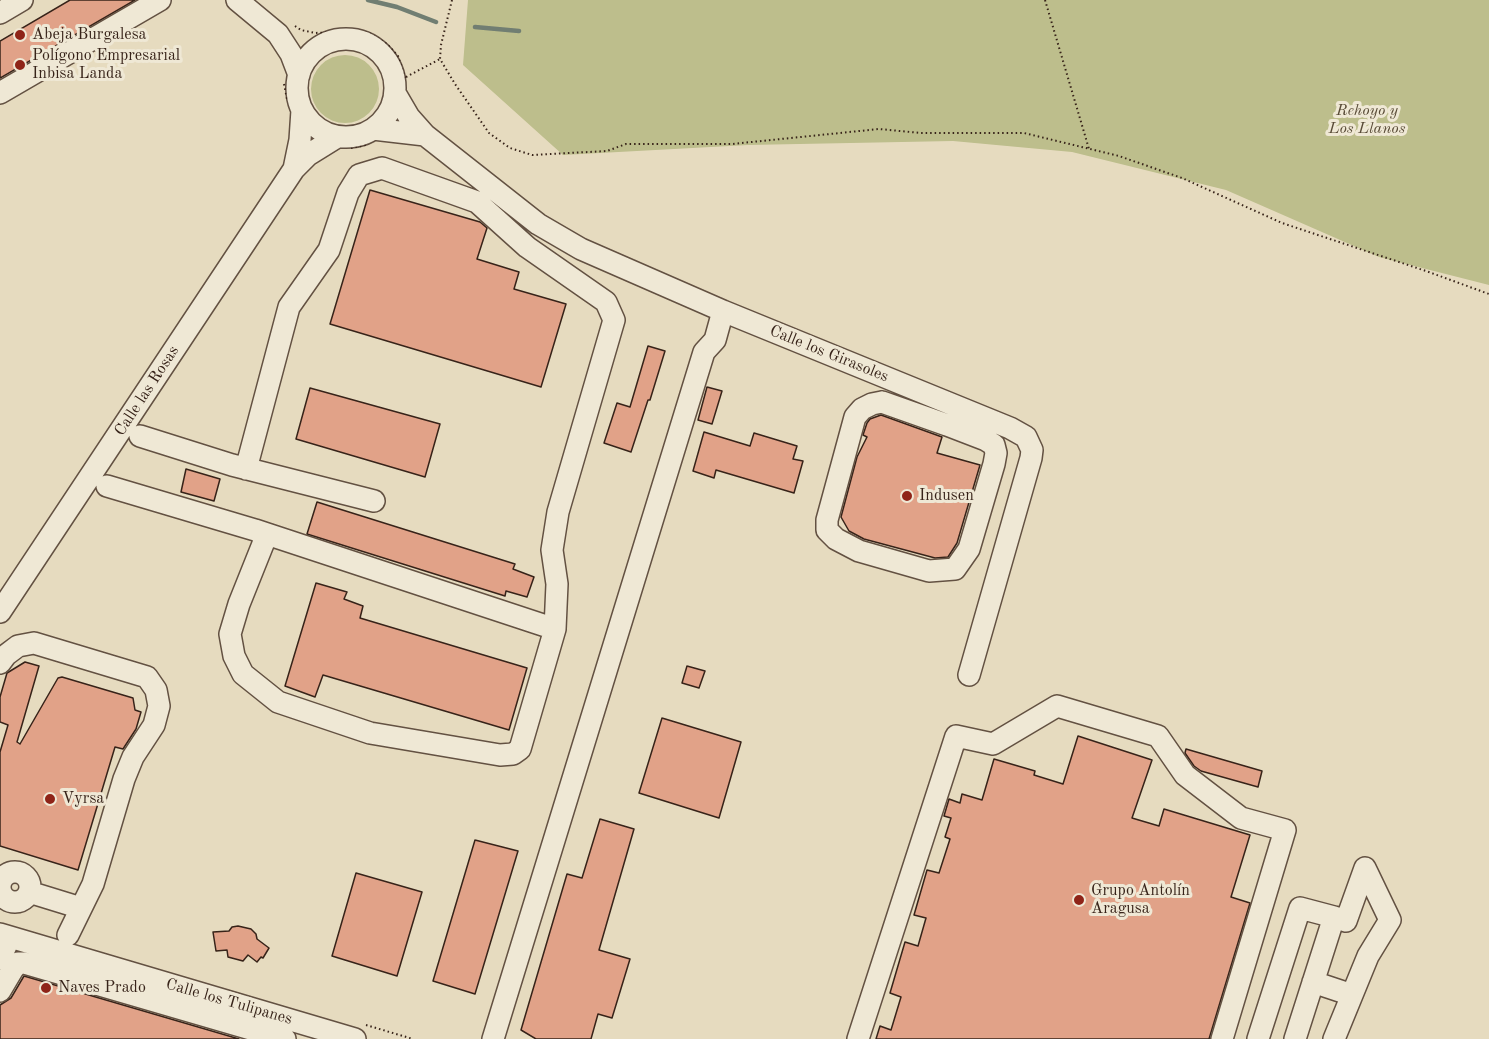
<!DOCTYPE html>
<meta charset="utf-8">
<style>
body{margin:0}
canvas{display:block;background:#e6dbbf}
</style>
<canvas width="1489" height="1039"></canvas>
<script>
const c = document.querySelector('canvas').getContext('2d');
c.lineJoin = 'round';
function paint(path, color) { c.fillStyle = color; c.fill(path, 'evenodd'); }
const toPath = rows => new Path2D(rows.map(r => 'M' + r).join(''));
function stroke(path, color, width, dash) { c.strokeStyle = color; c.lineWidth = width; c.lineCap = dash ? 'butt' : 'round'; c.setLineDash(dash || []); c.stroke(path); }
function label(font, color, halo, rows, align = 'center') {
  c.font = font + ' "Old Standard TT",serif'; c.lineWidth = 6; c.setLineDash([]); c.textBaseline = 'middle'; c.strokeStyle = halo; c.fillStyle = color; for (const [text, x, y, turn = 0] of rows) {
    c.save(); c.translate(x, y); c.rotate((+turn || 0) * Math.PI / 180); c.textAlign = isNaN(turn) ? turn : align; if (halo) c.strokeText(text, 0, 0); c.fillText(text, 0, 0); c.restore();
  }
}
paint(toPath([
 [468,0,1489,0,1489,285,1379,257,1226,190,1072,152,953,141,748,145,563,155,463,65],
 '311 89a34 34 0 1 1 68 0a34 34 0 1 1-68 0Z'
]), '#bdbe8c');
stroke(toPath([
 [368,0,397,7,436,22],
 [475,27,519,31]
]), '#717e72', 4.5);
const building = toPath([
 [70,0,135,0,0,78,0,41,70,0],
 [370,190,480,222,487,228,477,259,519,272,514,289,566,304,541,387,330,324,370,190],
 [648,346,665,351,650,400,648,400,631,452,604,443,617,403,630,407,648,346],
 [707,387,722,391,712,424,698,420,707,387],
 [310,388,440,424,425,477,296,439,310,388],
 [881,415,942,437,937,453,980,465,957,543,948,557,935,558,864,539,849,531,841,517,857,457,867,437,863,435,867,423,870,419,881,415],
 [704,432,750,446,754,433,797,446,793,459,803,461,794,493,716,470,714,478,693,471,704,432],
 [186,469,220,479,214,501,181,492,186,469],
 [317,502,515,564,513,569,534,577,527,597,506,591,505,596,307,534,317,502],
 [316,583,347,592,344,599,363,606,360,618,527,668,509,730,323,675,315,697,285,686,316,583],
 [25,662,39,666,17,742,20,744,58,678,62,677,133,698,135,710,141,712,136,729,123,749,115,747,78,870,0,846,0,752,8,725,0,722,0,697,7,673,25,662],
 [687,666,705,671,699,688,682,683,687,666],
 [662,718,741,742,719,818,639,793,662,718],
 [1078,736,1152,760,1132,818,1159,826,1164,809,1250,835,1231,897,1250,903,1209,1039,876,1039,880,1026,891,1030,901,997,890,993,905,942,918,946,926,918,914,915,927,870,939,873,950,839,945,837,951,818,944,816,949,799,960,803,962,794,982,800,994,759,1035,771,1034,775,1063,784,1078,736],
 [1186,749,1262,771,1258,787,1201,771,1194,766,1185,753,1186,749],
 [600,819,634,829,599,950,630,959,612,1018,598,1014,591,1039,536,1039,521,1030,567,874,582,878,600,819],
 [475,840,518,851,475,994,433,981,475,840],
 [356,873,422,892,397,976,332,956,356,873],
 [238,926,251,929,256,934,257,939,269,948,263,958,261,957,257,962,248,955,243,961,228,957,227,950,216,951,213,932,229,931,232,927,238,926],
 [24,976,239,1039,0,1039,0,1005,11,998,24,976]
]);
paint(building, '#e1a288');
stroke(building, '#372319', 1.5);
const minor = toPath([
 [237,0,278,34,291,54,299,75],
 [0,13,22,0],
 '297 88a49 49 0 1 1 98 0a49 49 0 1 1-98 0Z',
 [0,93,160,0],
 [395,93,409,117,425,135,538,224,581,249,723,311,1010,428,1026,437,1032,450,1031,458,969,675],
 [373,129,425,135],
 [294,169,300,140,302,110],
 [882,402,947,425,986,440,994,445,996,453,994,464,969,549,955,569,929,571,859,551,836,539,827,530,827,520,855,417,862,409,872,404,882,402],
 [140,436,232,465,374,501],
 [246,469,289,307,329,250,348,193,359,175,382,168,477,202,527,247,606,302,614,320,558,512,552,550,557,584,555,629],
 [107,486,255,530,267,534,555,629,520,749,513,754,500,755,370,733,278,702,243,674,234,656,230,634,239,604,267,534],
 [0,612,294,169,308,155,337,137],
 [0,663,6,655,18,646,34,643,147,677,156,690,159,706,154,725,133,757,124,779,93,884,68,935],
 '0 887a15 15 0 1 1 30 0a15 15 0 1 1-30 0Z',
 [29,892,81,908],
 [1334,917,1346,921,1365,868,1390,920,1368,956,1334,1039],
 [0,934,355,1039],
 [0,959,10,937],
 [1313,982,1352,995],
 [0,991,13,969,18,963,24,963,285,1039],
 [493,1039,704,352,715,340,723,311],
 [858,1039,956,736,993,744,1057,706,1158,736,1185,775,1241,818,1285,830,1222,1039],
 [1258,1039,1300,908,1334,917,1295,1039]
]);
stroke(minor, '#635142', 24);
stroke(toPath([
 [452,0,441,45,440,59,455,84,489,133,510,148,532,155,607,151,626,144,732,144,879,129,921,133,1024,133,1119,156,1182,178,1282,223,1426,271,1489,294],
 [1045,0,1089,149],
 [295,26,301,30,315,33,352,31,369,33,387,44,398,56,405,78],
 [406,77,440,59],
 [284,84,287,99],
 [351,148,366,145],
 [366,1025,413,1039]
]), '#372319', 2, [1.5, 3]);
stroke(minor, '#efe8d5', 21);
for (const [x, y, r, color] of [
 [20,35,6,"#8f2418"],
 [20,65,6,"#8f2418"],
 [907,496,6,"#8f2418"],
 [50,799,6,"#8f2418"],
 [1079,900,6,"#8f2418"],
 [46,988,6,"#8f2418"]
]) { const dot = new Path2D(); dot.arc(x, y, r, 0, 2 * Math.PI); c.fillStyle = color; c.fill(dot); stroke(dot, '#efe8d5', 2); }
label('16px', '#372319', '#efe8d5', [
 ["Abeja Burgalesa",32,35],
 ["Polígono Empresarial",32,56],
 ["Inbisa Landa",32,74],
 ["Indusen",919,496],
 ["Vyrsa",62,799],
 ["Grupo Antolín",1091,891],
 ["Aragusa",1091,909],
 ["Naves Prado",58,988]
], 'left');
label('italic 16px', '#584a36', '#efe8d5', [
 ["Rehoyo y",1367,111],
 ["Los Llanos",1367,129]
]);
label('16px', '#372319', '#efe8d5', [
 ["Calle los Girasoles",829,354,22],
 ["Calle las Rosas",147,391,-57],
 ["Calle los Tulipanes",229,1002,16]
]);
</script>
